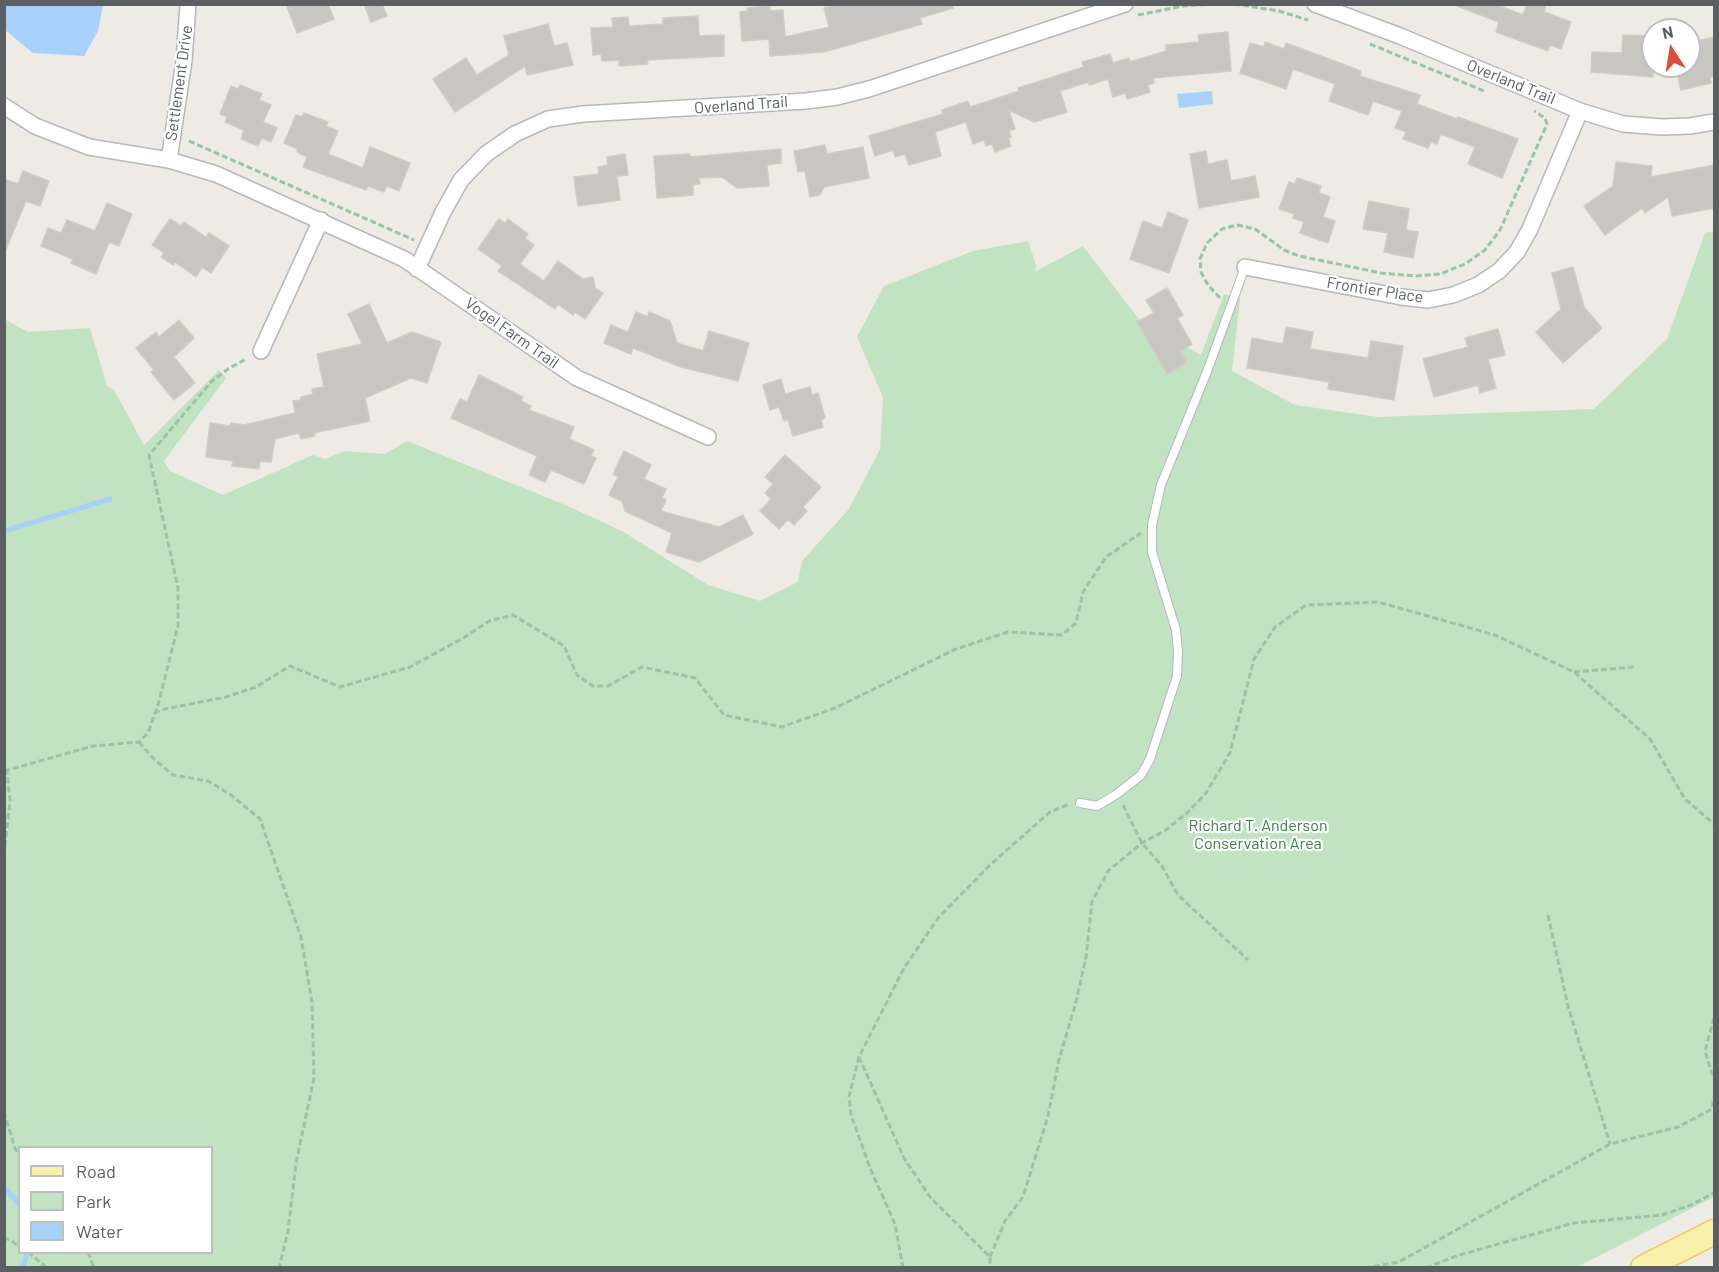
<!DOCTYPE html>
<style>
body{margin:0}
#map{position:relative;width:1719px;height:1272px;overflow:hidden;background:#edebe3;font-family:Barlow,sans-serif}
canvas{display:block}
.frame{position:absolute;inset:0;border:6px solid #5b5e62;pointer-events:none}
.legend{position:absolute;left:18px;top:1146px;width:195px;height:108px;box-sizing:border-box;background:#fff;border:2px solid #bdbfc0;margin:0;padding:8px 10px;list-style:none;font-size:18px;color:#5b5e62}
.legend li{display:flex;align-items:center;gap:12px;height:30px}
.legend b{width:30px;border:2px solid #bdbfc0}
.north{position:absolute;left:1641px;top:18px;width:60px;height:60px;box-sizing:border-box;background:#fff;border:2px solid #bdbfc0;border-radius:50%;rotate:348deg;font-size:16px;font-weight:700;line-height:24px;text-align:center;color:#5b5e62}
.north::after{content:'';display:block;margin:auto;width:21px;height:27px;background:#dd4d39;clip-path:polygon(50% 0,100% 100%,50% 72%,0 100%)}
</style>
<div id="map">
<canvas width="1719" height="1272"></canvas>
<div class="frame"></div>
<ul class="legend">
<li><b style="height:8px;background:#f9f0ab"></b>Road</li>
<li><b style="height:16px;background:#c1e3c2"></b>Park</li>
<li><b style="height:16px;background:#a7d1f9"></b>Water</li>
</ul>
<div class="north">N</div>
</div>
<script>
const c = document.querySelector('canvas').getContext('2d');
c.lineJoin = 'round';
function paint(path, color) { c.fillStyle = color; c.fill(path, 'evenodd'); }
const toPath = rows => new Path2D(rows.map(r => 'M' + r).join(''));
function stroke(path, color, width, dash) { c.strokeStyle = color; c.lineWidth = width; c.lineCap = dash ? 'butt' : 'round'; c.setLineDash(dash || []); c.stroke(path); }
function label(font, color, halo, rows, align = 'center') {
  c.font = font + ' Barlow,sans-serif'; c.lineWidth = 4.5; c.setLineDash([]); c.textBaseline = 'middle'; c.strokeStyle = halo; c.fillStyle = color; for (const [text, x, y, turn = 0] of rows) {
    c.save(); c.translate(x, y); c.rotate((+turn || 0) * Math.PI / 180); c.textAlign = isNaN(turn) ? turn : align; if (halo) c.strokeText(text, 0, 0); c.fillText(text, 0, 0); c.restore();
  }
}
paint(toPath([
 [1714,231,1714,1197,1575,1268,5,1267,4,319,28,332,90,328,107,386,114,390,144,445,219,370,226,378,164,461,170,471,223,495,313,455,325,459,345,451,385,454,407,441,568,506,622,531,708,585,760,601,798,582,802,561,849,509,880,449,883,397,857,337,884,286,973,251,1028,241,1036,265,1035,272,1083,246,1141,322,1201,355,1224,294,1240,298,1232,371,1295,405,1378,417,1594,409,1667,339,1705,233],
 [20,1148,212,1148,212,1252,20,1252]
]), '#c1e3c2');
paint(toPath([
 [4,5,5,4,103,5,98,31,84,56,33,53,5,30],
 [1212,91,1213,104,1179,108,1177,94]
]), '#a7d1f9');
stroke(toPath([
 [4,531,110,499],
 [4,1187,20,1205],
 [22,1268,28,1252]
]), '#a7d1f9', 5);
const building = toPath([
 [286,4,328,4,334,19,297,33,286,4],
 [364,4,382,4,387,16,371,22,364,4],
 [837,4,953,4,953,8,920,18,922,24,824,52,770,56,769,39,742,41,740,12,748,11,747,8,770,6,770,11,783,10,785,37,829,27,824,8,837,4],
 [1457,4,1495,4,1523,15,1527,4,1546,4,1544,12,1571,22,1561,49,1550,45,1548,51,1496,32,1499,22,1457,6,1457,4],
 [698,16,699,36,724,35,724,56,647,60,648,64,619,66,619,60,602,61,601,54,593,55,591,28,613,27,612,18,628,17,629,26,663,24,663,18,698,16],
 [548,24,554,46,567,43,573,65,527,75,525,66,455,112,433,79,466,58,477,75,509,55,504,36,548,24],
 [1228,32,1231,71,1153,78,1154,83,1148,85,1150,92,1127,99,1125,93,1113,97,1108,79,1089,85,1088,82,1060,91,1067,112,1034,122,1009,110,1015,129,1009,131,1011,137,1008,138,1011,146,995,152,992,144,986,146,984,140,973,144,966,122,935,132,941,156,909,165,905,154,895,157,893,150,875,156,869,136,943,114,942,110,968,101,970,107,1019,91,1018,88,1084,67,1082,62,1110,54,1113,63,1129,58,1130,62,1166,51,1166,45,1199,42,1198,35,1228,32],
 [1623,35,1653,36,1653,77,1591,72,1592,52,1622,53,1623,35],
 [1714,37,1714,76,1710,77,1711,83,1681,90,1676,68,1689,66,1689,43,1714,37],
 [1265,42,1284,49,1286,43,1361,71,1360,76,1420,95,1417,104,1457,119,1458,117,1518,139,1502,178,1468,164,1475,147,1441,134,1437,144,1431,142,1428,148,1403,139,1406,132,1395,128,1402,111,1373,101,1368,115,1329,101,1335,84,1293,69,1286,89,1240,73,1250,43,1264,47,1265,42],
 [240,85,262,94,259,100,271,105,263,122,277,128,271,142,262,138,258,146,241,139,244,130,225,122,227,117,220,114,231,86,238,89,240,85],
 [304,113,328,122,326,126,338,131,328,154,363,168,370,147,410,163,399,191,387,186,384,192,368,186,366,190,303,167,307,157,297,152,298,149,284,143,296,115,302,117,304,113],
 [825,145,827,154,863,147,869,178,824,187,820,195,810,197,805,171,798,172,794,151,825,145],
 [781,149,781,163,767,165,769,186,737,188,722,177,699,178,700,184,693,184,693,195,657,198,654,156,690,154,690,157,781,149],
 [1206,151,1208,164,1227,160,1231,181,1255,176,1259,197,1199,208,1190,154,1206,151],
 [625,154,628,175,617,176,620,200,578,206,574,177,599,174,598,167,608,165,607,157,625,154],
 [1616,162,1652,166,1651,177,1714,165,1714,208,1672,216,1668,197,1645,213,1642,208,1605,235,1584,206,1613,186,1616,162],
 [23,171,49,181,40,206,26,201,4,254,4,179,18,184,23,171],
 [1297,178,1321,186,1319,193,1330,197,1323,217,1335,221,1328,243,1300,233,1304,222,1293,218,1294,214,1279,209,1289,182,1295,184,1297,178],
 [1369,201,1409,209,1406,230,1418,232,1413,258,1384,252,1388,233,1363,229,1369,201],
 [107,203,132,214,119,246,109,242,96,274,71,263,73,259,41,246,48,228,61,233,67,220,95,231,107,203],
 [1168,212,1188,220,1169,273,1130,259,1143,221,1162,228,1168,212],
 [170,219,181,226,184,222,206,237,209,233,229,246,211,273,202,267,196,277,175,262,173,265,161,257,164,253,152,245,170,219],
 [499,219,505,223,508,219,528,234,525,238,534,245,520,264,544,281,558,261,583,279,593,277,595,288,603,293,585,319,575,312,573,315,558,304,555,309,498,271,502,266,478,249,499,219],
 [1573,267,1584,307,1602,328,1563,363,1536,332,1561,309,1552,273,1573,267],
 [1167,288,1183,315,1177,318,1192,344,1180,351,1187,363,1167,374,1137,322,1154,313,1146,300,1167,288],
 [369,304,387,343,412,332,441,342,427,383,411,378,365,398,370,421,314,433,315,436,301,439,299,433,275,439,271,462,260,461,259,469,232,466,233,461,206,457,210,423,230,426,231,423,244,425,295,413,293,401,301,400,301,397,313,394,312,389,324,387,317,354,362,344,348,314,369,304],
 [636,312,648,317,649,312,670,321,677,343,703,351,709,331,749,343,738,381,681,367,633,348,631,354,604,343,611,325,628,332,636,312],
 [179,320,194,338,174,357,195,383,174,400,151,372,154,370,136,348,156,332,159,337,179,320],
 [1286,327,1313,332,1310,349,1368,358,1371,341,1403,346,1394,400,1328,389,1329,382,1247,368,1252,338,1283,344,1286,327],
 [1498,329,1505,355,1488,359,1496,388,1480,393,1478,385,1434,397,1423,359,1468,347,1465,338,1498,329],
 [479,375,523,397,521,401,531,406,529,410,574,427,569,439,594,450,591,456,596,458,584,484,551,470,545,482,529,475,537,456,451,418,460,399,467,402,479,375],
 [781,379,785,394,810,387,812,395,818,393,825,418,821,420,823,427,793,436,788,420,784,421,779,407,770,410,763,385,781,379],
 [624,451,651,465,644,479,666,489,662,498,666,500,661,511,719,527,743,515,753,534,699,562,666,552,672,533,625,511,622,501,609,495,618,477,613,474,624,451],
 [785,455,821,487,803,507,807,511,794,525,788,519,779,529,760,511,771,499,765,493,773,484,765,477,785,455]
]);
paint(building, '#c8c6c0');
stroke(building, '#d1cdc2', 1.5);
const service = toPath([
 [1080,803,1097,806,1117,794,1141,775,1150,759,1177,676,1178,652,1176,630,1152,552,1152,525,1161,485,1208,369,1245,267]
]);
const minor = toPath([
 [1315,4,1400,36,1580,111,1623,124,1662,127,1690,126,1714,122],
 [4,106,35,126,89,147,169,160,216,174,404,259,577,378,708,437],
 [169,160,184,61,188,4],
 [1245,267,1401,297,1428,300,1453,295,1478,285,1499,271,1517,252,1530,229,1580,111],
 [417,269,443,212,461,180,486,154,515,134,548,119,583,114,806,101,837,97,869,89,1125,4],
 [261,351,321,220]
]);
const primary = toPath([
 [1643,1268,1714,1232]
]);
stroke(service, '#b5b8bc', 10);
stroke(minor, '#b5b8bc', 18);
stroke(primary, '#e7c861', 27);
stroke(toPath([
 [1234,4,1279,11,1308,20],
 [1138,15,1183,6,1214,4],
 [1370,44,1484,91],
 [189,141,414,240],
 [1220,298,1208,285,1201,272,1200,259,1207,243,1222,229,1237,225,1255,229,1284,250,1299,256,1381,273,1416,276,1440,274,1465,264,1485,250,1500,230,1547,124,1545,118,1534,111],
 [1574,672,1635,667],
 [154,713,165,709,226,697,256,687,290,666,340,687,410,667,465,637,489,621,513,615,564,646,577,675,593,686,608,686,642,667,695,678,724,715,782,727,835,708,956,649,1008,632,1062,635,1076,623,1083,592,1106,557,1141,533],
 [139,742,153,758,173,775,208,781,231,795,260,819,301,937,312,1002,314,1078,296,1163,288,1231,279,1268],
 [4,771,93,746,139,742,148,733,158,705,178,626,178,588,149,455,211,382,228,369,246,359],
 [1123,805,1142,843,1162,866,1178,895,1248,960],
 [4,855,10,801,7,771],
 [1548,915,1568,1006,1610,1144],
 [1714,1018,1705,1051,1714,1080],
 [859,1057,904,1158,930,1197,990,1257,990,1268],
 [4,1112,15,1148,20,1155],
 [4,1237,20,1246],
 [28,1252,47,1268],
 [88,1252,94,1268],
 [990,1257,1005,1221,1023,1197,1048,1116,1059,1060,1076,1002,1086,957,1092,902,1108,871,1142,843,1166,830,1188,812,1206,793,1230,753,1254,659,1275,627,1306,605,1378,602,1495,635,1574,672,1650,739,1685,799,1714,824],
 [903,1268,895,1224,870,1168,851,1115,849,1097,859,1057,904,968,939,917,990,865,1050,812,1069,804],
 [1365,1268,1399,1262,1610,1144,1678,1127,1712,1109,1714,1096],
 [1426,1268,1459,1255,1574,1223,1662,1215,1691,1205,1714,1193]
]), '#9bc3a8', 3, [6, 3]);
stroke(service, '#fff', 8);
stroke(minor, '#fff', 15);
stroke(primary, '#f9f0ab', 24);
label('16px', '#5b5e62', '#fff', [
 ["Overland Trail",1511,82,22],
 ["Settlement Drive",179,83,-82],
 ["Overland Trail",741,105,-4],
 ["Frontier Place",1375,290,9],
 ["Vogel Farm Trail",512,333,35]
]);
label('16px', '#3b8241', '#fff', [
 ["Richard T. Anderson",1258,826],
 ["Conservation Area",1258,844]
]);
</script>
